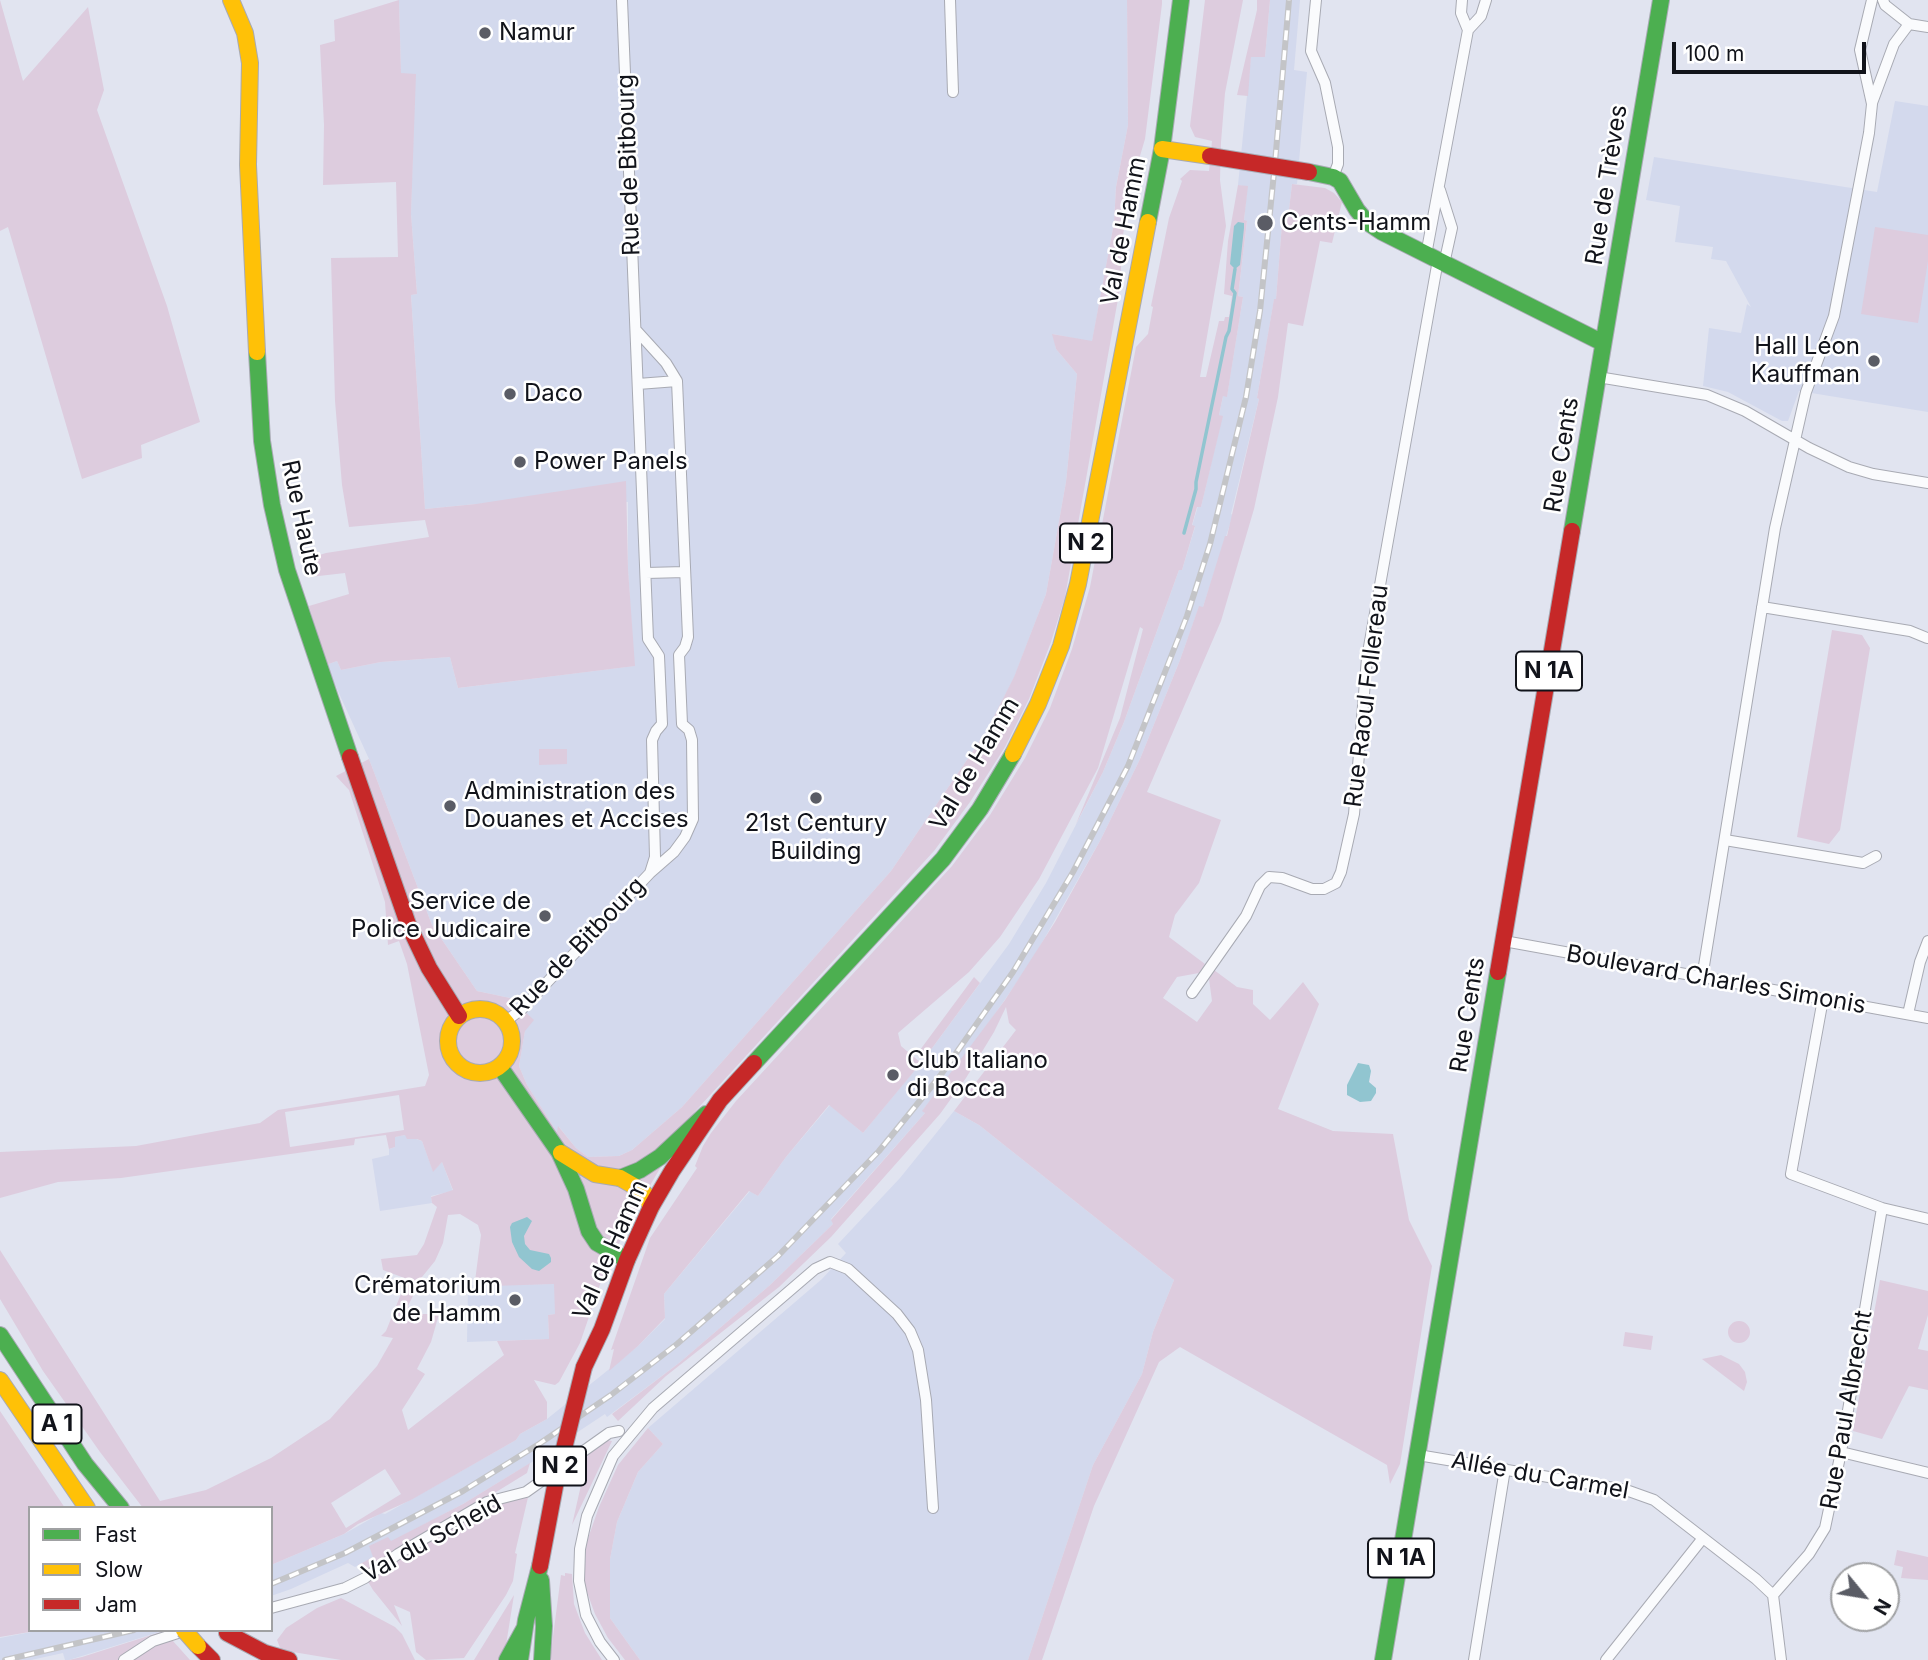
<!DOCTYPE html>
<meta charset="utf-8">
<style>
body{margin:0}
#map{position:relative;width:1928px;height:1660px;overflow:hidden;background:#e1e4f0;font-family:Inter,sans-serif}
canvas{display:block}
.legend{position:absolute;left:28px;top:1506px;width:245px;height:126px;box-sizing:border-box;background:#fff;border:2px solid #a0a1a3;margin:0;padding:9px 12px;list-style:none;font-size:21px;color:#11131a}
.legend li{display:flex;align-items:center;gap:14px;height:35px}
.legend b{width:35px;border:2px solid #a0a1a3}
.north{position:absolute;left:1830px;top:1562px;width:70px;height:70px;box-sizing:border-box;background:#fff;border:2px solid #a0a1a3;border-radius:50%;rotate:120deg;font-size:19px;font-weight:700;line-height:28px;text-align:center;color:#11131a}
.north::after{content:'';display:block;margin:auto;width:24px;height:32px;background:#5a5c65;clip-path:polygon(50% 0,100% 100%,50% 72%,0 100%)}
.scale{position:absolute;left:1672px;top:42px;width:194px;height:32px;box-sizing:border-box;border:4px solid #11131a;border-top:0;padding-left:9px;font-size:21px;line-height:24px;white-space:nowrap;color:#11131a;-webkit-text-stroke:5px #fff;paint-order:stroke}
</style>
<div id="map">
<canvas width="1928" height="1660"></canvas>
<ul class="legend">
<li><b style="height:9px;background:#4caf50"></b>Fast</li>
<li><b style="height:9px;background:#ffc107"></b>Slow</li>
<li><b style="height:9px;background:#c62828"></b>Jam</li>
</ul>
<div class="north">N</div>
<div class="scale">100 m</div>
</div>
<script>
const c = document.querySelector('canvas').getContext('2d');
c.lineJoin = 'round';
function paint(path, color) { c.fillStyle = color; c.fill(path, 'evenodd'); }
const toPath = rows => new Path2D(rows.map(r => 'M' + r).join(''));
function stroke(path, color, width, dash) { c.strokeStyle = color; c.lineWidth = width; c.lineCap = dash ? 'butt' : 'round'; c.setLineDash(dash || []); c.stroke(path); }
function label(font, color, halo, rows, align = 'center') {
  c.font = font + ' Inter,sans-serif'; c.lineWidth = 5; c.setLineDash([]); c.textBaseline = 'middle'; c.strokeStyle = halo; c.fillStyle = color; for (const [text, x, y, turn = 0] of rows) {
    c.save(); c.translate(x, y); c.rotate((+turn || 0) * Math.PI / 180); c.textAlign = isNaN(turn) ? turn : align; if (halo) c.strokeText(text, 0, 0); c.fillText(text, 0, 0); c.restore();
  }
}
paint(toPath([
 [399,0,1127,0,1128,125,1116,187,1114,223,1092,342,1053,334,1056,349,1077,374,1066,482,1046,594,1014,678,986,732,891,871,682,1107,632,1150,619,1156,588,1157,576,1148,559,1127,558,1134,527,1085,519,1066,525,1031,510,998,477,991,432,925,369,759,326,665,337,661,341,670,381,662,450,657,458,688,634,666,628,569,628,502,476,504,425,509,411,295,417,294,411,214,415,74,401,74],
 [1270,0,1300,0,1294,70,1307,72,1297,184,1292,184,1288,218,1282,224,1276,299,1274,300,1257,398,1259,399,1231,514,1233,515,1203,607,1199,607,1180,660,1140,759,1101,839,1031,962,972,1047,923,1110,925,1113,831,1219,833,1224,770,1285,679,1363,607,1417,605,1414,537,1459,463,1504,391,1542,372,1545,370,1546,374,1557,355,1567,348,1563,291,1589,271,1596,271,1565,344,1534,381,1513,385,1514,516,1440,520,1434,547,1419,638,1346,665,1319,664,1294,750,1191,758,1196,786,1157,830,1105,863,1133,927,1055,1009,944,1046,883,1103,772,1124,722,1179,570,1182,570,1195,527,1192,526,1198,506,1201,507,1222,417,1219,415,1223,396,1227,396,1243,297,1238,296,1247,222,1244,221,1247,187,1238,185,1251,56,1265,57],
 [1895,101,1928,106,1928,412,1799,391,1788,421,1782,421,1728,392,1703,386,1709,328,1741,333,1747,304,1751,307,1726,261,1711,259,1713,247,1675,242,1680,206,1646,200,1654,157,1877,192],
 [954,1111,979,1125,1174,1280,1153,1332,1142,1374,1093,1465,1028,1660,640,1660,610,1618,610,1559,617,1522,638,1472,663,1444,648,1428,822,1279,846,1253,838,1244,900,1178],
 [405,1135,422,1141,433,1171,442,1162,453,1191,431,1196,432,1203,380,1211,372,1159,389,1155,389,1149,395,1147,394,1137],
 [555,1284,555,1314,548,1315,549,1339,467,1342,468,1285],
 [41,1630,166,1630,69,1660,65,1660,63,1653,31,1660,0,1660,0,1638]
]), '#d3d9ed');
paint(toPath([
 [0,0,23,81,88,7,104,90,97,110,167,306,200,422,141,445,142,458,82,479,8,227,0,231],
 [399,0,401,73,416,74,411,214,417,294,411,295,425,509,476,504,626,481,628,569,635,666,458,688,450,657,381,662,341,670,337,661,326,665,309,606,349,594,345,573,310,577,306,559,326,553,429,537,425,520,349,527,342,485,335,401,331,258,398,257,396,182,323,185,324,125,320,45,335,41,334,20],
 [1127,0,1162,0,1162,4,1145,139,1129,193,1121,250,1121,282,1065,597,1051,642,1029,699,1005,747,970,802,934,851,690,1117,645,1194,605,1270,580,1343,559,1382,555,1385,534,1380,547,1402,547,1419,520,1434,516,1440,411,1500,358,1524,344,1534,271,1565,271,1508,143,1508,100,1452,43,1371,0,1299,0,1250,160,1501,206,1490,271,1458,330,1419,377,1366,393,1338,381,1336,386,1331,407,1279,383,1270,381,1259,417,1255,424,1244,437,1207,432,1203,431,1197,453,1190,442,1162,433,1172,422,1141,417,1139,407,1139,405,1135,395,1137,395,1147,389,1149,386,1135,355,1139,354,1145,121,1178,58,1182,0,1198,0,1152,136,1146,260,1123,278,1110,425,1086,429,1075,407,964,399,941,388,945,385,902,349,790,336,776,369,759,432,925,477,991,510,998,534,1020,525,1031,519,1066,527,1085,557,1132,558,1126,576,1148,588,1157,619,1156,632,1150,682,1107,891,871,986,732,1014,677,1046,594,1066,482,1077,374,1056,349,1052,334,1092,341,1114,223,1116,187,1128,125],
 [399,1095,404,1130,290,1147,285,1112],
 [460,1214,478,1225,481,1235,475,1281,488,1280,493,1286,554,1284,555,1314,548,1315,549,1339,497,1341,504,1355,408,1430,402,1410,425,1374,417,1369,431,1342,439,1314,414,1314,408,1306,422,1277,435,1261,443,1243,448,1215],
 [385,1469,401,1494,346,1528,331,1503],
 [1205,0,1243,0,1225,93,1221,142,1220,180,1226,226,1200,377,1206,377,1219,321,1224,321,1225,317,1229,317,1232,296,1224,294,1228,241,1238,185,1248,186,1244,220,1247,221,1238,296,1243,297,1227,397,1223,396,1219,415,1223,416,1201,507,1197,507,1192,525,1195,526,1182,570,1179,570,1124,722,1103,772,1076,824,1120,718,1143,629,1140,627,1098,768,1039,879,1000,937,969,972,898,1033,901,1046,921,1063,863,1133,829,1105,786,1157,758,1196,749,1191,664,1294,665,1318,638,1346,609,1371,614,1349,611,1350,650,1238,697,1168,695,1166,703,1146,711,1133,736,1101,952,866,990,815,1025,758,1050,708,1072,649,1090,587,1136,347,1148,334,1153,307,1151,306,1169,218,1182,181,1180,179,1190,170,1209,171,1212,141,1195,137,1190,126],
 [1257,0,1270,0,1265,57,1251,57,1248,96,1237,95,1257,10],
 [1292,184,1325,188,1334,193,1342,202,1332,243,1320,241,1303,326,1288,323,1278,397,1254,509,1221,621,1147,792,1221,820,1199,883,1175,915,1169,937,1205,964,1199,973,1177,977,1163,998,1197,1022,1212,1001,1209,979,1214,970,1237,987,1253,990,1253,1004,1270,1020,1303,982,1319,1004,1278,1109,1333,1131,1393,1134,1409,1220,1432,1266,1400,1464,1390,1484,1387,1465,1180,1347,1159,1362,1094,1506,1042,1660,1028,1660,1093,1465,1142,1374,1153,1332,1174,1280,979,1125,954,1111,1016,1030,1009,1023,1006,1007,994,1032,966,1078,940,1114,831,1237,779,1287,666,1376,618,1421,612,1414,679,1363,770,1285,833,1224,831,1220,925,1113,922,1111,1005,1000,1055,922,1101,839,1140,759,1180,660,1199,606,1203,607,1225,536,1227,536,1259,399,1257,398,1274,299,1276,299,1282,224,1288,218],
 [1875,227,1928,235,1928,261,1918,323,1861,314],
 [1832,630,1862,635,1870,648,1840,830,1829,844,1797,837],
 [567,749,567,764,539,765,539,749],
 [974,977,980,983,927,1055,920,1050],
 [1880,1280,1928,1291,1928,1315,1918,1349,1928,1351,1928,1390,1909,1386,1882,1439,1853,1431],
 '1728 1332a11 11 0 1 1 22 0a11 11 0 1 1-22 0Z',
 [1625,1332,1653,1336,1651,1350,1623,1346],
 [1721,1355,1739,1364,1745,1372,1747,1382,1744,1391,1702,1359],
 [0,1411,65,1508,30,1508,30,1630,41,1630,0,1637],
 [648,1428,663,1444,638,1472,617,1522,610,1559,610,1618,640,1660,625,1660,608,1638,595,1614,584,1584,586,1544,599,1507,618,1465],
 [606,1440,612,1441,572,1525,588,1454],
 [530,1463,527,1473,462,1513,406,1553,498,1503,529,1493,515,1553,517,1554,513,1581,506,1595,464,1658,426,1660,416,1652,410,1612,394,1605,402,1626,373,1590,358,1565,373,1557,369,1546,388,1537,391,1541,463,1504],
 [1897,1550,1928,1557,1928,1580,1901,1578,1903,1567,1894,1565],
 [565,1573,572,1574,574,1604,585,1633,602,1660,550,1660,561,1575,565,1576],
 [514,1595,506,1645,501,1660,474,1660],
 [341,1598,395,1627,402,1634,415,1660,341,1660,281,1650,277,1640,286,1628,317,1608],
 [164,1631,190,1660,69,1660,82,1657]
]), '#ddccde');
paint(toPath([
 [1238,222,1244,223,1244,228,1240,265,1235,269,1230,264,1234,226],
 [1358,1063,1369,1065,1371,1071,1369,1082,1376,1088,1376,1093,1371,1101,1360,1102,1347,1095,1347,1085],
 [527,1217,532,1221,524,1236,525,1244,530,1250,549,1254,551,1258,551,1262,539,1271,532,1269,519,1257,512,1242,510,1227,512,1223]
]), '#91c5d0');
stroke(toPath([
 [1184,533,1196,489,1196,482,1226,337,1229,331,1235,293,1232,289,1235,269]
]), '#91c5d0', 3.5);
const street = toPath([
 [622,0,648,639,659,656,662,724,656,731,652,740,655,857,650,873],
 [950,0,953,92],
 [1316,0,1311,51,1325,83,1338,147,1338,164,1333,177],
 [1462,0,1461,13,1468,30],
 [1883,0,1885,5,1909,24,1928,27],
 [1872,103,1894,44,1909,24],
 [1440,190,1452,228,1444,264],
 [1426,255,1468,30,1481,16,1486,0],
 [1598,377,1707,395,1745,411,1809,448,1849,467,1873,474,1928,483],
 [638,384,677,381],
 [646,573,685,572],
 [1762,607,1910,631,1927,638],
 [656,819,693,819],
 [1725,840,1863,863,1876,856],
 [1504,941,1928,1018],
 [1702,978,1775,528,1806,392,1834,316,1869,133,1872,104,1860,50,1872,0],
 [1192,993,1246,916,1260,886,1269,877,1282,878,1312,889,1324,889,1336,883,1341,872,1354,814,1367,658,1438,260],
 [1823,999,1791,1174,1882,1208,1928,1219],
 [1908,1014,1920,962,1928,941],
 [506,1021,522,1009,650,873,674,852,685,837,693,819,692,740,689,730,682,724,679,655,685,647,688,637,677,381,666,363,636,330],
 [1841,1452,1928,1473],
 [1418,1455,1626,1490,1654,1500,1756,1579,1773,1595,1781,1660],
 [1773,1595,1809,1554,1825,1528,1841,1452,1882,1208],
 [271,1608,345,1588,365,1578,398,1554,487,1502,526,1492,609,1433,619,1431],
 [124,1660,153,1641,187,1630],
 [614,1660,600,1642,586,1615,579,1581,580,1549,587,1516,613,1456,653,1408,815,1269,830,1262,848,1269,897,1314,910,1331,918,1350,926,1400,933,1508],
 [1474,1660,1505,1469],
 [1606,1660,1703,1538]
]);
const fast = toPath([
 [1309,172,1333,177,1340,181,1357,210,1367,222,1382,232,1603,343],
 [1148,222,1162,149,1181,0],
 [257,352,262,441,272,505,287,570,350,757],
 [1572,531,1661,0],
 [754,1063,943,859,980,809,1013,754],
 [500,1067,559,1152,576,1189,589,1231,597,1243,627,1260],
 [620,1178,640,1170,660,1157,706,1114],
 [0,1335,85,1464,121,1508],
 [541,1580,544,1626,542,1660],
 [507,1660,524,1629],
 [520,1660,526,1620,540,1566],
 [1383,1660,1498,972]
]);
const slow = toPath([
 [231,0,245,33,250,63,248,165,257,352],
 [1162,149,1210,156],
 [1013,754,1038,704,1061,646,1078,584,1148,222],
 '448 1041a32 32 0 1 1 64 0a32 32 0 1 1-64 0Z',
 [561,1153,595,1174,620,1178,634,1186,645,1194,651,1207],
 [0,1380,87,1508]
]);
const jam = toPath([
 [350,757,408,924,429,968,459,1016],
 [1498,972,1572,531],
 [584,1367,602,1329,627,1260,651,1207,672,1171,720,1100,754,1063],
 [227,1633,265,1653,289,1660],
 [198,1646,212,1660]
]);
stroke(street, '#a8aab3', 12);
stroke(fast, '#a8aab3', 18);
stroke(slow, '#a8aab3', 18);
stroke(jam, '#a8aab3', 18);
stroke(street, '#fafbfd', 10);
stroke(fast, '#4caf50', 16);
stroke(slow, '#ffc107', 16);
stroke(jam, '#c62828', 16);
const rail = toPath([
 [271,1584,345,1553,463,1491,539,1444,611,1395,677,1344,778,1256,879,1151,940,1076,1013,972,1073,872,1128,766,1187,616,1210,544,1246,397,1260,311,1275,163,1289,0],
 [5,1660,134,1630]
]);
stroke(rail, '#c3c4c7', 6);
stroke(rail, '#fff', 3.5, [10]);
const slowBridge = toPath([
 [184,1630,198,1646]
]);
const jamBridge = toPath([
 [1210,156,1309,172],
 [540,1566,556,1481,584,1367]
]);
stroke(slowBridge, '#a8aab3', 18, []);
stroke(jamBridge, '#a8aab3', 18, []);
stroke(slowBridge, '#ffc107', 16);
stroke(jamBridge, '#c62828', 16);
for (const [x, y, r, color] of [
 [485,33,7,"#5a5c65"],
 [1265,223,9,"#5a5c65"],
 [1874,361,7,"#5a5c65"],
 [510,394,7,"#5a5c65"],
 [520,462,7,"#5a5c65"],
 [816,798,7,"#5a5c65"],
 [450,806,7,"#5a5c65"],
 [545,916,7,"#5a5c65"],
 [893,1075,7,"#5a5c65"],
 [515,1300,7,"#5a5c65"]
]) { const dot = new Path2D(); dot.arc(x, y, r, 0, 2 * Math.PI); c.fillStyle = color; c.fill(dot); stroke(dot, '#fff', 2.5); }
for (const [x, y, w] of [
 [1086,543,52],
 [1549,671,66],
 [57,1424,49],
 [560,1466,52],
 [1401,1558,66]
]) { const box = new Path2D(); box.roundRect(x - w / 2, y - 19.5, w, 39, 5); c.fillStyle = '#fff'; c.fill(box); stroke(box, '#11131a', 2); }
label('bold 23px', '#11131a', null, [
 ["N 2",1086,543],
 ["N 1A",1549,671],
 ["A 1",57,1424],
 ["N 2",560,1466],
 ["N 1A",1401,1558]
]);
label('24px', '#11131a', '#fff', [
 ["Namur",499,33],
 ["Cents-Hamm",1281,223],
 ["Hall Léon",1860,347,"right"],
 ["Kauffman",1860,375,"right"],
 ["Daco",524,394],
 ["Power Panels",534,462],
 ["Administration des",464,792],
 ["Douanes et Accises",464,820],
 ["21st Century",816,824,"center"],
 ["Building",816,852,"center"],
 ["Service de",531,902,"right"],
 ["Police Judicaire",531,930,"right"],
 ["Club Italiano",907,1061],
 ["di Bocca",907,1089],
 ["Crématorium",501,1286,"right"],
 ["de Hamm",501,1314,"right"]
], 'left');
label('24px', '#11131a', '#fff', [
 ["Rue de Bitbourg",629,165,-92],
 ["Rue de Trèves",1607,185,-81],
 ["Val de Hamm",1124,231,-79],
 ["Rue Cents",1562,455,-81],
 ["Rue Haute",301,518,78],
 ["Rue Raoul Follereau",1367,696,-83],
 ["Val de Hamm",975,764,-59],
 ["Rue de Bitbourg",578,947,-46],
 ["Boulevard Charles Simonis",1716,980,10],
 ["Rue Cents",1468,1015,-81],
 ["Val de Hamm",611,1250,-66],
 ["Rue Paul Albrecht",1847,1410,-80],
 ["Allée du Carmel",1540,1476,10],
 ["Val du Scheid",432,1539,-29]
]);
</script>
